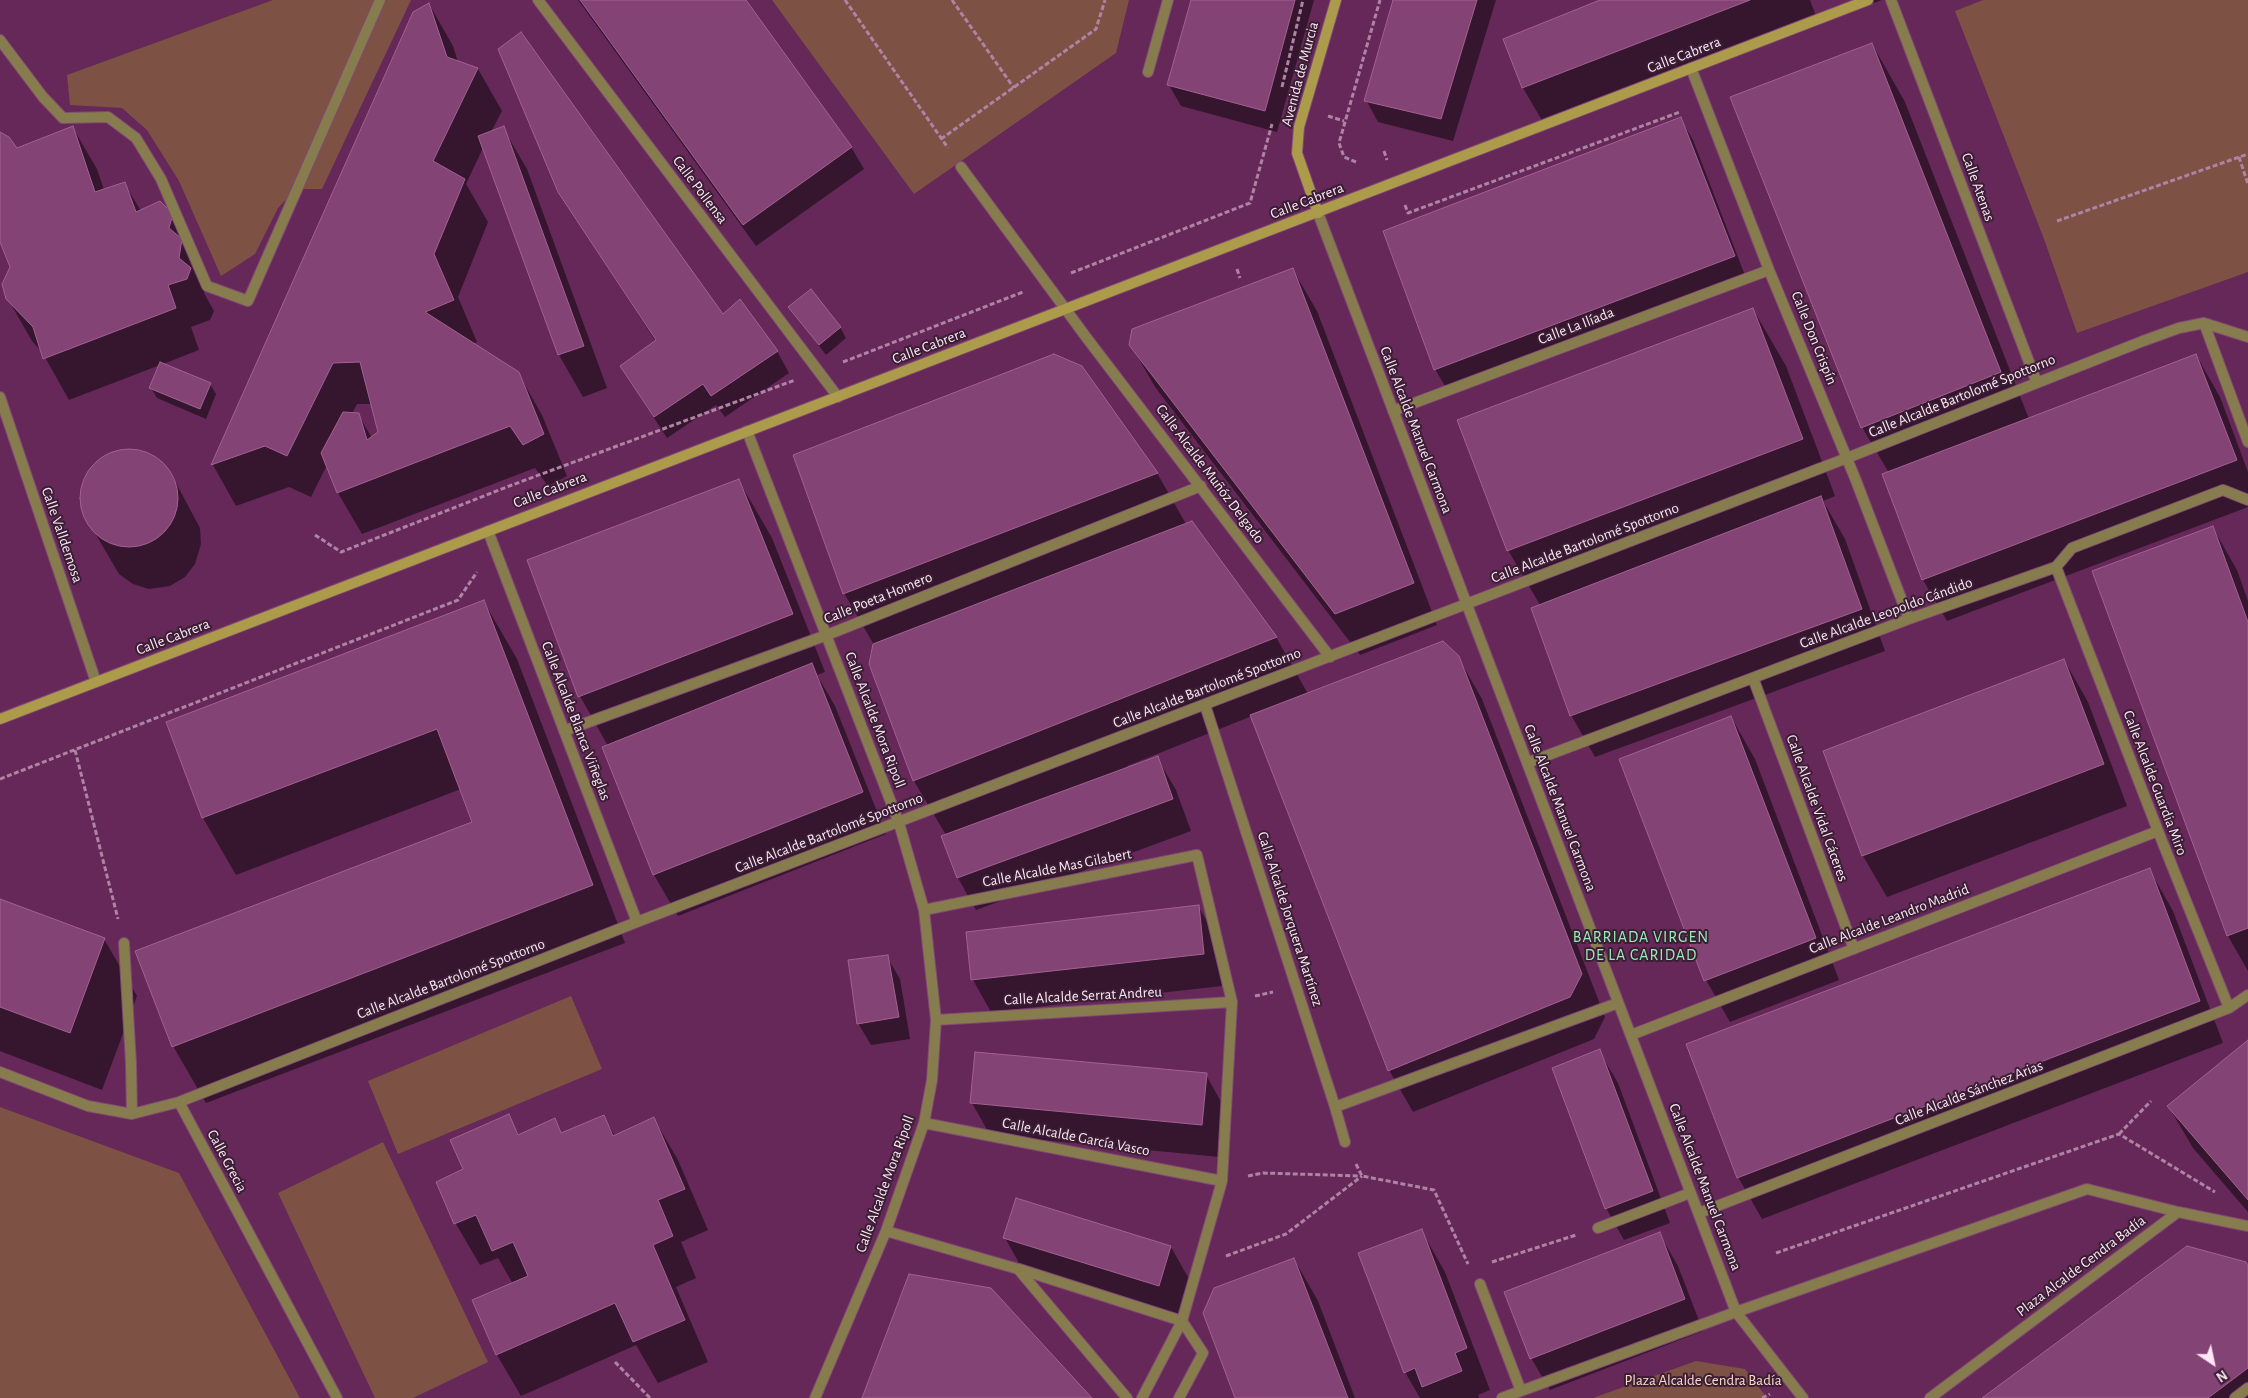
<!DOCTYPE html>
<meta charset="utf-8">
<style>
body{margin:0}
#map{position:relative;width:2248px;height:1398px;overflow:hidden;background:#652858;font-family:"Alegreya Sans",sans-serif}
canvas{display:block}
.north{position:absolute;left:2188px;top:1338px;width:50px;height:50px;-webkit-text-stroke:4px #3a1e33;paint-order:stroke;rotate:146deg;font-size:14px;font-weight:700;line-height:20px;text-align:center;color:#fde6f6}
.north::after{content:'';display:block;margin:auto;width:18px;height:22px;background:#fde6f6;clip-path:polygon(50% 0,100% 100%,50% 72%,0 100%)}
</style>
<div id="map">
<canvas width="2248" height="1398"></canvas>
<div class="north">N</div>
</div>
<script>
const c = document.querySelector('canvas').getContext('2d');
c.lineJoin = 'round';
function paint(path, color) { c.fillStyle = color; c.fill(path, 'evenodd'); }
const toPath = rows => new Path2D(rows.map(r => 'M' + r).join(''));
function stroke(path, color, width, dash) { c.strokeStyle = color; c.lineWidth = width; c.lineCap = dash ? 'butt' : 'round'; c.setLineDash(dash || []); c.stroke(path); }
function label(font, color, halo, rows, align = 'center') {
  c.font = font + ' "Alegreya Sans",sans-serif'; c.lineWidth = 4; c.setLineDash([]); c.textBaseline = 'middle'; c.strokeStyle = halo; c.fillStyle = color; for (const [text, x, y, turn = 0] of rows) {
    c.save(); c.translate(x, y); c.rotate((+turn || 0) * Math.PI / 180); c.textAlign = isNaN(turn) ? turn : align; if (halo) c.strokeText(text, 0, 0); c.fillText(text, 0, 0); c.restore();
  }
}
paint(toPath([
 [273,0,411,0,322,189,296,189,278,208,255,254,221,276,179,181,147,130,122,108,70,105,67,75],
 [772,0,1129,0,1116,53,914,194],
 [1983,0,2248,0,2248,272,2077,333,2044,239,1955,11],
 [571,996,602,1069,398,1154,368,1081],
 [0,1107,179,1173,300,1398,0,1398],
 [383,1142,488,1362,413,1398,375,1398,278,1193],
 [1696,1361,1745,1369,1767,1398,1593,1398]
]), '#7d5245');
paint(toPath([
 [578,0,744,0,851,147,864,169,756,246],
 [1192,0,1314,0,1277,132,1181,106,1169,85],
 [1394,0,1496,0,1453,141,1378,122,1366,100],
 [1604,0,1810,0,1819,24,1547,129,1523,88,1504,40],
 [1866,0,1882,0,1868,5],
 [429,4,453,46,458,62,478,69,502,111,491,132,503,128,527,169,607,388,583,397,559,355,483,148,466,184,488,222,458,297,477,342,472,344,518,373,542,415,567,476,548,486,535,468,362,534,338,493,327,465,311,497,289,487,236,506,213,465,414,13],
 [357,404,372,404,379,433,372,438,358,414,352,414],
 [1872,44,1905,102,2029,419,2196,355,2220,397,2248,472,2248,507,1947,621,1923,580,1884,474,1889,473,1862,427],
 [1680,118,1693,140,1746,278,1448,391,1435,369],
 [73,128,97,169,104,190,124,183,141,211,172,215,206,282,204,293,214,311,210,320,191,327,199,350,163,364,210,384,216,394,206,419,157,398,151,388,160,365,69,400,42,352,32,341,8,299,11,268,0,239,0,134,16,150],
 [559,191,723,316,777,351,789,373,725,417,716,405,667,438,621,367,656,342],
 [1293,270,1317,311,1437,625,1360,655,1155,387,1131,345],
 [790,307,840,327,846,338,826,355],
 [1753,309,1786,366,1835,496,1823,501,1845,539,1885,651,1595,757,1571,715,1540,605,1508,550],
 [133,449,150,454,169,470,200,528,201,544,195,564,185,577,170,586,149,589,133,584,119,574,82,511,80,494,85,477,93,464,107,454,117,451],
 [1157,473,1186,524,1276,637,1308,694,1458,657,1482,699,1605,1017,1594,1039,1413,1112,1389,1070,1252,716,1127,766,1128,768,1157,758,1176,790,1191,831,976,910,958,878,946,835,914,781,874,645,844,593],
 [739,481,772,538,825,672,817,675,835,706,886,834,678,916,654,875,604,747,608,746,580,696],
 [2213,528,2237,570,2248,601,2248,971,2228,936,2093,572],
 [484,602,517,659,625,943,206,1103,173,1046,473,822,461,789,236,875,203,818,167,723],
 [2064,660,2088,702,2127,806,1887,897,1863,856,1824,752],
 [1731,717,1755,759,1839,980,1730,1022,1706,980,1621,760],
 [2149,869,2173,911,2223,1043,1762,1219,1738,1177],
 [0,900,104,939,137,996,102,1090,0,1051],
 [1198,906,1217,938,1222,986,991,1012,973,980,967,933],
 [887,957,900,979,910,1039,871,1045,858,1023],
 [2248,1042,2248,1212,2193,1148,2169,1107],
 [1599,1051,1618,1083,1670,1223,1624,1240,1606,1208],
 [1206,1075,1224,1107,1220,1157,990,1135,972,1103],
 [508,1116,519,1135,554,1120,562,1134,603,1116,615,1136,654,1119,678,1160,708,1230,681,1242,696,1278,676,1287,708,1362,658,1383,636,1345,521,1396,497,1355,513,1284,498,1258,480,1265,456,1224,437,1182,465,1170],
 [1421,1230,1445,1272,1490,1390,1478,1395,1479,1398,1420,1398,1405,1372],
 [1659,1233,1678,1266,1703,1331,1550,1390,1531,1358],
 [1005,1238,1171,1247,1189,1279,1177,1317,1023,1270],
 [1294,1259,1318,1301,1355,1398,1236,1398],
 [2248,1267,2248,1398,1984,1398]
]), '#0007');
const building = toPath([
 [580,0,746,0,852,147,743,225,580,0],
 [1191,0,1295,0,1265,111,1167,85,1191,0],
 [1393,0,1477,0,1441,119,1364,101,1393,0],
 [1600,0,1750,0,1522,88,1503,39,1600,0],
 [429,3,447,57,478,68,433,161,465,179,434,254,454,300,425,312,519,372,544,434,523,445,510,426,337,493,321,453,343,412,359,413,367,440,378,432,360,362,333,363,287,456,265,446,211,465,413,12,429,3],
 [521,32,723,314,740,299,778,351,711,396,703,384,654,417,620,366,656,340,558,192,498,49,521,32],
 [1872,43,2001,372,1861,428,1730,97,1872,43],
 [1681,117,1735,256,1434,370,1383,231,1681,117],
 [73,126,95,192,125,182,136,212,160,201,173,214,169,228,182,239,179,258,191,268,187,279,168,285,176,308,43,359,33,327,6,299,2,284,10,267,0,242,0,132,9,137,17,148,73,126],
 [504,126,584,346,558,355,478,136,504,126],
 [1293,268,1414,583,1335,614,1129,345,1132,329,1293,268],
 [811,289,841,327,819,345,788,307,811,289],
 [1753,308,1803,439,1507,551,1457,420,1753,308],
 [1054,354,1082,366,1158,473,843,594,793,455,1054,354],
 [2196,354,2237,460,1922,580,1882,474,2196,354],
 [160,362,211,383,200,409,149,388,160,362],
 '80 498a49 49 0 1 1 98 0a49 49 0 1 1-98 0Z',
 [739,479,793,614,578,697,527,560,739,479],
 [1821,496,1862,609,1570,716,1531,608,1821,496],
 [1192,521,1277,637,913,781,869,664,873,644,1192,521],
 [2213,526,2248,622,2248,928,2227,936,2092,571,2213,526],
 [484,600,593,885,172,1047,135,951,472,822,437,729,202,818,166,722,484,600],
 [1443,641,1459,656,1582,974,1570,997,1388,1071,1250,715,1443,641],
 [2064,659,2104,764,1862,856,1823,751,2064,659],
 [812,663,863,792,653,875,602,747,812,663],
 [1731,716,1816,938,1704,981,1619,759,1731,716],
 [1158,756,1173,799,957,878,941,836,1158,756],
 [2150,868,2200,1001,1737,1178,1686,1044,2150,868],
 [0,899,105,938,70,1033,0,1007,0,899],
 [1199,905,1204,954,971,980,966,932,1199,905],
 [888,955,899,1017,857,1024,848,960,888,955],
 [2248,1040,2248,1200,2167,1106,2248,1040],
 [1600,1049,1653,1191,1605,1209,1552,1068,1600,1049],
 [975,1052,1207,1073,1202,1125,970,1103,975,1052],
 [509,1114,518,1135,555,1118,561,1133,604,1115,613,1136,654,1117,685,1189,658,1200,673,1236,653,1245,685,1320,633,1342,615,1303,496,1355,472,1300,528,1276,513,1242,492,1251,476,1215,454,1224,436,1182,463,1169,450,1140,509,1114],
 [1016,1198,1171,1246,1159,1286,1003,1238,1016,1198],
 [1422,1229,1467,1348,1455,1353,1462,1371,1422,1387,1415,1368,1404,1373,1358,1253,1422,1229],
 [1660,1232,1685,1299,1530,1359,1504,1292,1660,1232],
 [2187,1246,2246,1262,2248,1265,2248,1368,2208,1398,1982,1398,2187,1246],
 [1294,1258,1348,1398,1235,1398,1203,1313,1214,1288,1294,1258],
 [909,1274,991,1288,1092,1398,862,1398,909,1274]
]);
paint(building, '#834374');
stroke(building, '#a36192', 1);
const lane = toPath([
 [0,40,43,97,63,118,108,117,136,138,161,179,207,286,248,301,380,0]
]);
const street = toPath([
 [538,0,838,397],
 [1891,0,2037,383],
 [1691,68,1769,270,1855,478,1909,619],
 [1148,72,1168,0],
 [961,167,1086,337,1330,657],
 [1318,213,1736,1312,1803,1398],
 [2204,323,2248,442],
 [0,397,96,682],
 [1393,411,1769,270],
 [747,431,899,823,924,910,936,1020,932,1080,924,1123,886,1231,815,1398],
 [488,531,637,922],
 [2056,567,2158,831,2229,1008],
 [1753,678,1854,949],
 [1205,705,1335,1107,1345,1142],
 [564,731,827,635,1201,486],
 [1527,763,1909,619,2056,567,2072,548,2223,490,2248,500],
 [924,910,1197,855,1232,1002,1222,1181,1182,1321,1142,1398],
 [124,943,131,1063,132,1114],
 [936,1020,1232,1002],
 [1631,1035,2158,831],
 [0,1072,88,1106,132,1114,179,1102,637,922,1847,458,2143,341,2179,328,2204,323,2248,337],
 [179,1102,337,1398],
 [1335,1107,1618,1003],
 [924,1123,1222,1181],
 [1699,1213,2229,1008,2248,995],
 [1598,1228,1690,1193],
 [886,1231,1018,1269,1127,1398],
 [1019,1269,1182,1321,1203,1353,1179,1398],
 [1480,1284,1521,1391],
 [1502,1398,1736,1312,2087,1189,2178,1212,2248,1226],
 [1930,1398,2178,1212],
 [2235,1398,2248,1388]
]);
const secondary = toPath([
 [1318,213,1297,153,1299,127,1336,0],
 [0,719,1868,0]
]);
stroke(lane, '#804a74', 12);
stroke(street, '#804a74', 12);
stroke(secondary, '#804a74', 12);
stroke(toPath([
 [845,0,948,148],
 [952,0,1014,88],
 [1282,87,1303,0],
 [1328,116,1344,121],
 [941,139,1096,29,1105,0],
 [1384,151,1387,160],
 [2239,157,2248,184],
 [1356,162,1344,157,1339,143,1380,0],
 [1405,205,1408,213,1680,112],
 [2057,221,2248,154],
 [1237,269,1240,278],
 [1071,273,1250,203,1272,124],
 [843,362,1023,292],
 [315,535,341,552,512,485,795,380],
 [75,750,118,919],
 [0,779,458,600,477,572],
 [1255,996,1273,992],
 [2119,1134,2151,1101],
 [1356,1164,1362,1176,1434,1190,1468,1264],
 [1248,1176,1263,1173,1361,1176],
 [1776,1253,2119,1134,2215,1192],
 [1226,1256,1286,1234,1362,1176],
 [1492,1262,1576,1235],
 [615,1362,650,1398],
 [1762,1398,1770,1394]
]), '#ae83a4', 3, [5, 2.5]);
stroke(lane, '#877c4d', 10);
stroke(street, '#877c4d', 10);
stroke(secondary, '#ad9b4c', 10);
label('15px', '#fde6f6', '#3a1e33', [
 ["Calle Cabrera",1684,55,-21],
 ["Avenida de Murcia",1300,74,-75],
 ["Calle Atenas",1978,187,70],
 ["Calle Pollensa",700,190,53],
 ["Calle Cabrera",1307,201,-21],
 ["Calle La Ilíada",1576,326,-21],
 ["Calle Don Crispín",1814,338,68],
 ["Calle Cabrera",929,346,-21],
 ["Calle Alcalde Bartolomé Spottorno",1962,396,-22],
 ["Calle Alcalde Manuel Carmona",1416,430,69],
 ["Calle Alcalde Muñóz Delgado",1210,474,53],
 ["Calle Cabrera",550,490,-21],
 ["Calle Valldemosa",62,535,71],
 ["Calle Alcalde Bartolomé Spottorno",1585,543,-21],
 ["Calle Poeta Homero",878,598,-22],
 ["Calle Alcalde Leopoldo Cándido",1886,613,-20],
 ["Calle Cabrera",173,637,-21],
 ["Calle Alcalde Bartolomé Spottorno",1207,688,-21],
 ["Calle Alcalde Mora Ripoll",875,720,69],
 ["Calle Alcalde Blanca Viñeglas",576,721,69],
 ["Calle Alcalde Guardia Miro",2155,783,69],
 ["Calle Alcalde Manuel Carmona",1560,808,69],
 ["Calle Alcalde Vidal Cáceres",1817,808,70],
 ["Calle Alcalde Bartolomé Spottorno",829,833,-21],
 ["Calle Alcalde Mas Gilabert",1057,868,-11],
 ["Calle Alcalde Jorquera Martínez",1290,919,72],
 ["Calle Alcalde Leandro Madrid",1889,919,-21],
 ["Calle Alcalde Bartolomé Spottorno",451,979,-21],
 ["Calle Alcalde Serrat Andreu",1083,996,-3],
 ["Calle Alcalde Sánchez Arias",1969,1093,-21],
 ["Calle Alcalde García Vasco",1076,1137,11],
 ["Calle Grecia",227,1161,62],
 ["Calle Alcalde Mora Ripoll",885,1184,-70],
 ["Calle Alcalde Manuel Carmona",1705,1187,69],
 ["Plaza Alcalde Cendra Badía",2081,1266,-37]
]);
label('15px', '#fed6ca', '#3a1e33', [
 ["Plaza Alcalde Cendra Badía",1703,1380]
]);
c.letterSpacing = '1px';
label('16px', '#9ce9ba', '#3a1e33', [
 ["BARRIADA VIRGEN",1641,937],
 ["DE LA CARIDAD",1641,955]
]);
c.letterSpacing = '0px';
</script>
